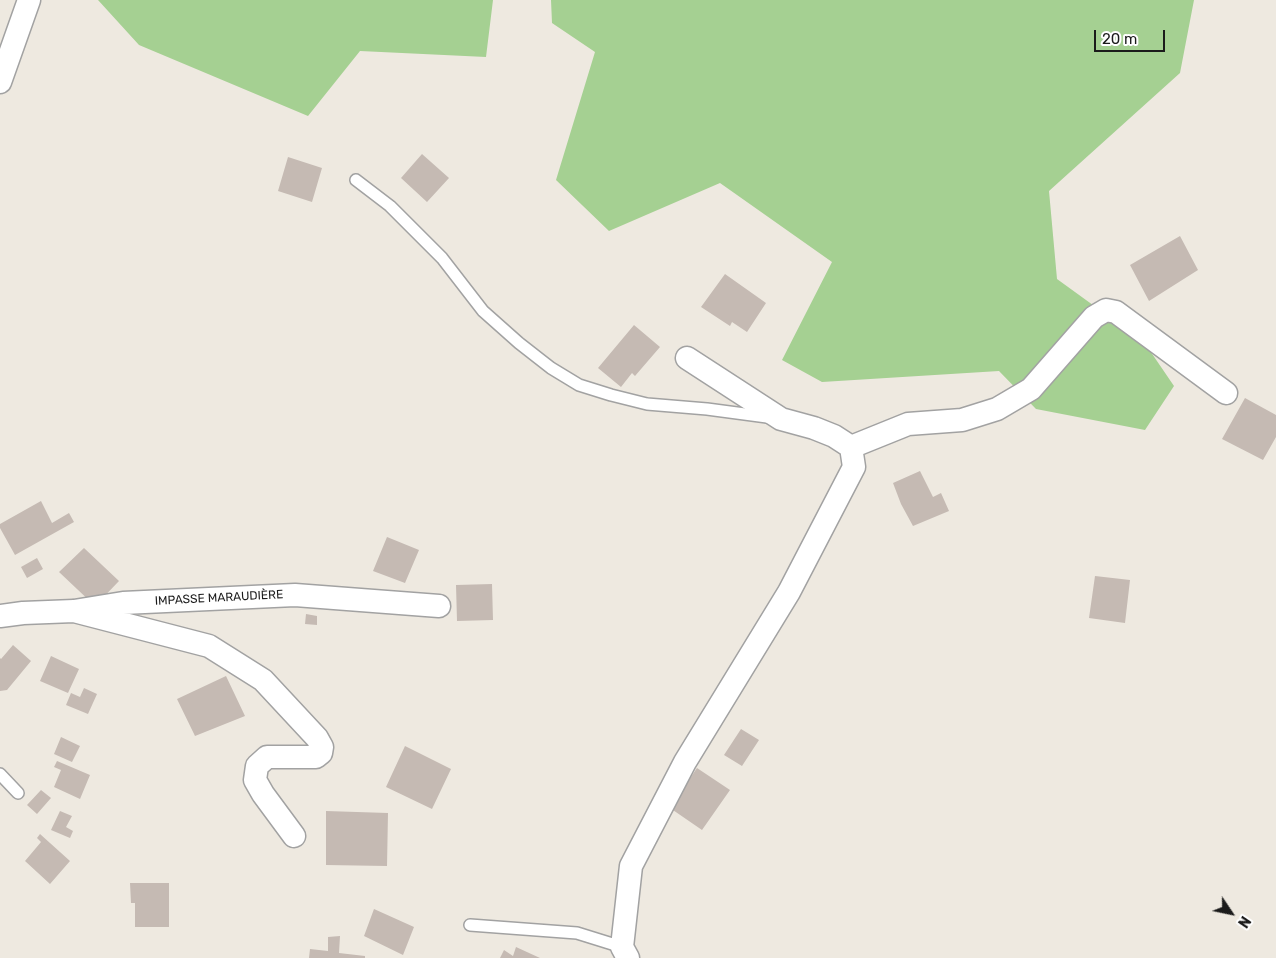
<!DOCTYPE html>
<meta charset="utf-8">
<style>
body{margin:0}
#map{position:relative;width:1276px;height:958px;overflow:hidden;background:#eee9e0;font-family:Rubik,sans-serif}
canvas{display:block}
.north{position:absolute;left:1206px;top:888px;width:50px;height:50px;-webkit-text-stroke:4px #fff;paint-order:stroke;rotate:124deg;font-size:14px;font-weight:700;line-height:20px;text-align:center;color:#1b1b1b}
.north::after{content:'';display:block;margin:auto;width:18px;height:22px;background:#1b1b1b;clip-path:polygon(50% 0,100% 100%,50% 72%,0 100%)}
.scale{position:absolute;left:1094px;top:30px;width:71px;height:22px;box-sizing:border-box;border:2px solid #1b1b1b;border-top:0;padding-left:6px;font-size:15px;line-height:18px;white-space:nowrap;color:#1b1b1b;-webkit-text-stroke:4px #fff;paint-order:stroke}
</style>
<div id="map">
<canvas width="1276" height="958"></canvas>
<div class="north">N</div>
<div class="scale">20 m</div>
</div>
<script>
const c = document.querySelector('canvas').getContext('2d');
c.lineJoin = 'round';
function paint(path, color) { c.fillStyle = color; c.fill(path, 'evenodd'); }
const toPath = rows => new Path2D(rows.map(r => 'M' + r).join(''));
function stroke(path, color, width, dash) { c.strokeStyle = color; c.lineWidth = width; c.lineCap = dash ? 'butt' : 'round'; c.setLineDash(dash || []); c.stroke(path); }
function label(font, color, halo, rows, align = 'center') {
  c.font = font + ' Rubik,sans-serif'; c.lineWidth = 5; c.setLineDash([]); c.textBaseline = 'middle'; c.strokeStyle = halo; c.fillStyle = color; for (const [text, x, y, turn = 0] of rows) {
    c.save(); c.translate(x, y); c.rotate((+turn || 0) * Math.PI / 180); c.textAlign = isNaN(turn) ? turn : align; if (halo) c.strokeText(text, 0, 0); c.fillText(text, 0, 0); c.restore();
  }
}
paint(toPath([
 [98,0,493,0,486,57,360,51,308,116,139,45],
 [551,0,1194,0,1180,73,1049,191,1057,279,1144,342,1174,386,1145,430,1036,409,999,371,822,382,782,360,832,262,720,183,609,231,556,180,595,52,552,23]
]), '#a5d092');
paint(toPath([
 [422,154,449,178,427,202,401,178],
 [288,157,322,168,312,202,278,191],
 [1180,236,1198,270,1149,301,1130,265],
 [725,274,766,303,747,332,732,322,730,326,701,307],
 [634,325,660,347,635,376,632,373,621,387,598,368],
 [1245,398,1276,415,1276,437,1263,460,1222,439],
 [920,471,933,497,941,493,949,511,913,526,901,504,893,483],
 [41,501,52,523,69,513,74,522,15,555,0,528,0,524],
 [387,537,419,550,405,583,373,571],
 [84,548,119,581,95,606,59,572],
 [37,558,43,569,27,578,21,567],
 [1095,576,1130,580,1125,623,1089,618],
 [492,584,493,620,457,621,456,585],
 [306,614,317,616,317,625,305,624],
 [13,645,31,661,7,690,0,691,0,658,1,659],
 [51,656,79,669,68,693,40,681],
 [226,676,245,716,195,736,177,699],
 [84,688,97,694,88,714,66,705,71,693,80,697],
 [741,729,759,740,742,766,724,755],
 [61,737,80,746,72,762,54,754],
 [405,746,451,769,432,809,386,787],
 [57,761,90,775,80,799,54,787,61,770,54,767],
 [697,768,730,790,702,830,670,808],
 [41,790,51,798,37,814,27,805],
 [60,811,72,816,66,827,73,831,70,838,51,830],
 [326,811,388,813,387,866,326,865],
 [40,834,70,861,50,884,25,861,41,842,37,838],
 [130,883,169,883,169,927,135,927,135,903,131,903],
 [374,909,414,927,403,955,364,936],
 [340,936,339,953,365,956,365,958,309,958,310,949,328,951,328,937],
 [516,947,540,958,500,958,504,950,513,956]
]), '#c5bab3');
const service = toPath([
 [356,180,390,206,442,258,483,311,519,343,551,368,579,385,611,395,647,404,707,409,767,417],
 [0,774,18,793],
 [470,925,577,933,622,947]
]);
const minor = toPath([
 [0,82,29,0],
 [851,447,908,424,962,420,997,409,1031,389,1094,317,1106,310,1116,312,1226,393],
 [74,611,209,646,263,680,317,738,322,747,321,753,316,757,267,757,257,766,255,780,263,794,294,836],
 [0,616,23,613,74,611,123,603,295,595,439,606],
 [628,958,622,947,631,866,685,762,789,592,854,467,851,447,834,436,814,428,781,419,687,358]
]);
stroke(service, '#a2a2a2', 14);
stroke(minor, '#a2a2a2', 25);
stroke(service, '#fff', 11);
stroke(minor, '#fff', 22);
label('12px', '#1b1b1b', '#fff', [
 ["IMPASSE MARAUDIÈRE",219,598,-3]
]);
</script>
